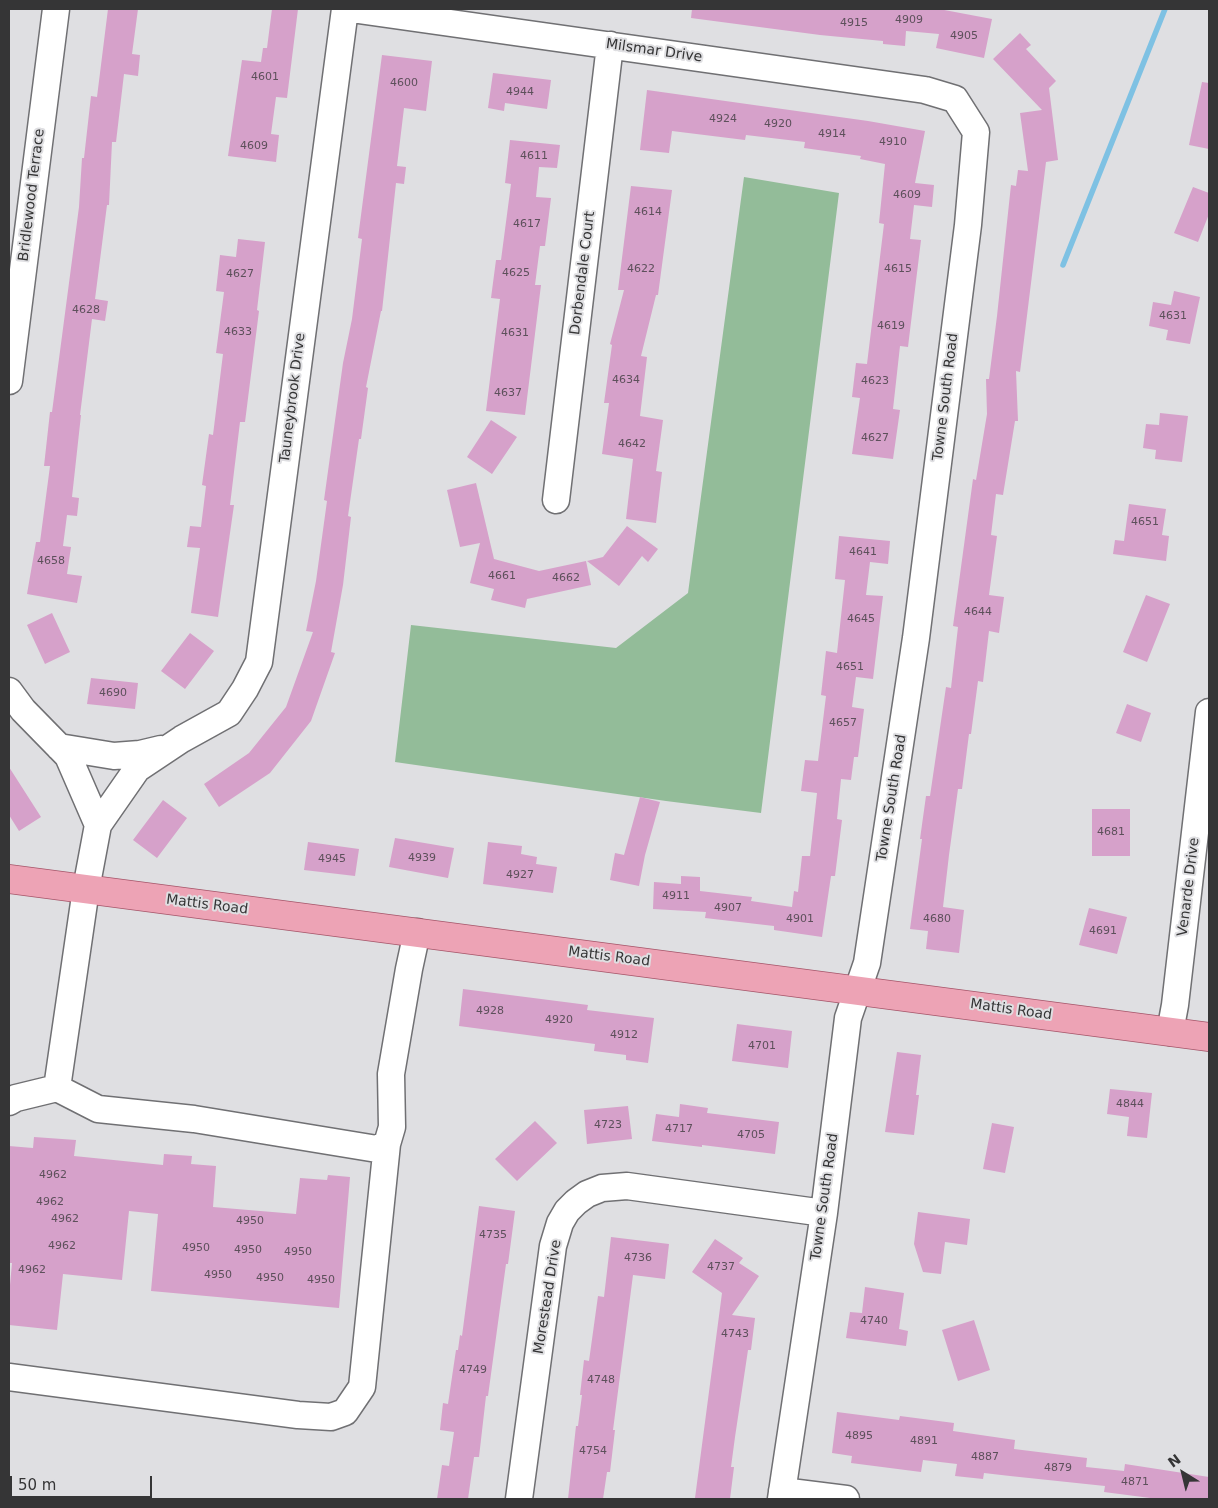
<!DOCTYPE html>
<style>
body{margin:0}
#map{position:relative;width:1218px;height:1508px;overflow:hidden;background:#dfdfe2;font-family:"DejaVu Sans",sans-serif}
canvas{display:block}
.frame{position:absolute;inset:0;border:10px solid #353536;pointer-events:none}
.north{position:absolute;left:1158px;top:1448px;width:50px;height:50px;-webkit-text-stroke:4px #dfdfe2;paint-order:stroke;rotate:324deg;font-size:14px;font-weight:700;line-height:20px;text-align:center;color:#353536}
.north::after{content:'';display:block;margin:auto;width:18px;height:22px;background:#353536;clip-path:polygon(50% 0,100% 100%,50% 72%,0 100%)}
.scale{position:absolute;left:10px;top:1476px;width:142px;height:22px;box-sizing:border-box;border:2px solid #353536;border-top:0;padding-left:6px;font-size:15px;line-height:18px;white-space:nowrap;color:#353536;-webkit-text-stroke:4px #dfdfe2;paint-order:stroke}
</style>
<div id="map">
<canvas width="1218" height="1508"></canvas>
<div class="frame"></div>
<div class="north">N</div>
<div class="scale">50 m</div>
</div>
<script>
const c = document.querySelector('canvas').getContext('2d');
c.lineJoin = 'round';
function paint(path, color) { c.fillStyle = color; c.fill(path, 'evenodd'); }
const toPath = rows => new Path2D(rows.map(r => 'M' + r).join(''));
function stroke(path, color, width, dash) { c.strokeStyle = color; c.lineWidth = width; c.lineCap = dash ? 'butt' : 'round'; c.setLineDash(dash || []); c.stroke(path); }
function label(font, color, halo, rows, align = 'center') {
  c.font = font + ' "DejaVu Sans",sans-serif'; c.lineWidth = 4; c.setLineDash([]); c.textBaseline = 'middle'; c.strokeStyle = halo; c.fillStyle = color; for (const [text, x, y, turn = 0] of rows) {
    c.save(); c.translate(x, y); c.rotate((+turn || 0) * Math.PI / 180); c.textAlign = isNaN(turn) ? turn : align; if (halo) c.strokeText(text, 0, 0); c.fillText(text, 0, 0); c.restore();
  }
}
paint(toPath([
 [744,177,839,193,761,813,666,801,395,762,411,625,616,648,688,593]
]), '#93bc99');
stroke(toPath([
 [1063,265,1165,9]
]), '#7ec1e3', 5.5);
paint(toPath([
 [108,9,138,9,132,54,140,55,138,76,124,74,116,142,112,142,109,205,107,205,95,299,108,301,105,321,92,319,80,415,81,415,72,497,79,498,77,516,67,515,63,546,71,547,67,574,82,576,77,603,27,594,36,542,40,542,50,466,44,466,50,412,52,412,79,207,82,158,84,158,91,96,97,97],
 [272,9,298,9,287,98,276,97,271,134,279,135,276,162,228,156,242,60,261,62,263,48,267,48],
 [692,9,939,9,992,19,984,58,936,48,939,34,906,31,905,46,883,44,883,41,820,35,691,18],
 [1020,33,1031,45,1026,49,1056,81,1049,88,1058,160,1046,162,1020,372,1016,371,1018,421,1015,421,1003,495,996,494,991,535,997,536,989,595,1004,597,999,633,989,631,983,682,978,681,971,734,969,734,962,789,958,789,949,855,943,907,964,910,959,953,926,949,928,931,910,929,922,839,920,839,926,796,930,796,946,687,951,688,958,627,953,626,973,479,976,480,987,414,986,379,989,379,997,316,1011,185,1016,186,1018,170,1028,171,1020,113,1042,110,993,59],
 [382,55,432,61,426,111,404,108,397,166,406,167,404,184,396,183,382,311,381,311,366,387,368,388,361,439,359,439,348,516,351,517,343,585,331,652,335,653,311,721,270,773,219,807,204,784,249,753,286,707,313,632,306,631,316,581,327,501,324,500,343,363,352,319,362,239,358,238],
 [493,73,551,80,547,109,505,103,504,111,488,108],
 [1202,82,1209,83,1209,149,1189,145],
 [647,90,868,121,925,131,915,183,934,185,932,207,914,205,910,239,921,240,908,347,900,346,893,409,900,410,893,459,852,454,860,398,852,397,856,363,867,364,884,224,879,223,885,164,860,159,861,156,804,148,805,142,746,135,745,140,672,131,669,153,640,150],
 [510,140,560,145,557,168,539,167,536,197,551,198,545,246,540,246,535,285,541,285,525,415,486,411,500,299,491,298,496,260,501,260,511,184,505,183],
 [631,186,672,190,658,295,656,295,641,356,647,357,640,416,663,420,656,471,662,472,656,523,626,519,633,459,602,454,609,403,604,403,612,345,610,344,624,290,618,290],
 [1193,187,1209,193,1209,214,1198,242,1174,233],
 [238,239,265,242,257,310,259,311,245,422,240,422,230,505,234,505,218,617,191,613,200,548,187,547,190,526,201,527,206,486,202,485,209,434,213,435,223,354,216,353,224,292,216,291,220,255,236,257],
 [1174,291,1200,297,1190,344,1166,340,1168,330,1149,326,1153,302,1171,305],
 [1160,413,1188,416,1182,462,1155,459,1156,450,1143,448,1146,424,1159,425],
 [491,420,517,437,492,474,467,457],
 [476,483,494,559,539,571,586,561,591,585,527,599,525,608,491,600,494,589,470,583,480,543,460,547,447,490],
 [1129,504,1166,509,1162,535,1169,536,1166,561,1113,554,1115,540,1124,541],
 [627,526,658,549,648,562,642,556,619,586,587,561,603,557],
 [839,536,890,541,888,564,870,562,866,595,883,596,873,679,856,677,852,707,864,709,858,757,854,757,851,780,841,779,837,819,842,820,835,876,831,876,822,937,774,930,774,926,705,918,706,912,653,909,654,882,681,884,681,876,700,877,700,891,752,897,751,901,792,907,794,891,798,892,802,856,810,856,817,793,801,791,805,760,818,761,826,696,821,695,826,651,837,653,845,580,835,579],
 [1146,595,1170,604,1147,662,1123,652],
 [52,613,70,652,45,664,27,625],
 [190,633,214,651,185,689,161,671],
 [91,678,138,683,135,709,87,704],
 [1127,704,1151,713,1141,742,1116,733],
 [9,767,41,817,19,831,9,815],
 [640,797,660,802,645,855,639,886,610,880,615,853,624,855],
 [163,800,187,818,157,858,133,840],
 [1092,809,1130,809,1130,856,1092,856],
 [395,838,454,848,448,878,389,867],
 [308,842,359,849,355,876,304,870],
 [488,842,522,846,521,854,537,857,536,864,557,867,553,893,483,884],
 [1089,908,1127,917,1117,954,1079,945],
 [463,989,588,1005,587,1010,654,1018,648,1063,626,1060,626,1055,594,1051,595,1044,459,1026],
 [737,1024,792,1031,788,1068,732,1061],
 [897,1052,921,1055,916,1095,919,1095,914,1135,885,1132],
 [1110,1089,1152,1093,1147,1138,1127,1136,1129,1117,1107,1114],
 [680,1104,708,1108,707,1113,779,1122,775,1154,702,1145,702,1147,652,1141,656,1114,679,1117],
 [628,1106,632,1139,587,1144,584,1110],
 [535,1121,557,1143,517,1181,495,1159],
 [992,1123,1014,1127,1005,1173,983,1169],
 [34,1137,76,1140,74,1156,163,1165,164,1154,192,1156,191,1164,216,1166,213,1207,296,1214,300,1178,327,1180,328,1175,350,1177,339,1308,151,1291,158,1214,129,1211,122,1280,63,1274,57,1330,9,1325,9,1296,12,1263,9,1263,9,1146,33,1148],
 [479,1206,515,1211,508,1264,506,1264,488,1396,486,1396,479,1457,474,1457,468,1499,437,1499,442,1465,449,1466,454,1432,440,1430,443,1403,448,1404,456,1350,458,1350,460,1335,462,1336],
 [918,1212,970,1219,967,1245,945,1242,941,1274,923,1272,914,1244],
 [611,1237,669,1244,665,1279,633,1275,613,1430,615,1430,610,1472,607,1472,603,1499,568,1499,576,1426,578,1426,582,1395,580,1395,584,1360,589,1361,598,1296,604,1297],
 [715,1239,743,1258,739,1263,759,1276,732,1315,755,1318,751,1350,748,1350,735,1437,731,1467,734,1467,730,1499,695,1498,722,1293,692,1272],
 [865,1287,904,1293,899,1329,908,1331,906,1346,846,1338,850,1312,862,1313],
 [974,1320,990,1370,958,1381,942,1330],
 [837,1412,899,1420,900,1416,954,1423,953,1431,1015,1440,1014,1449,1087,1458,1086,1467,1124,1471,1125,1464,1209,1477,1209,1499,1158,1499,1104,1492,1105,1486,1010,1476,984,1473,983,1479,955,1476,957,1464,923,1460,921,1472,851,1463,852,1456,832,1453]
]), '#d6a1ca');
const minor = toPath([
 [345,9,259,662,245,689,229,713,182,739,137,769,98,825,86,889,57,1088,98,1109,194,1119,377,1149,387,1144,392,1127,391,1074,409,969,417,932],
 [351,9,925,90,955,99,976,132,968,225,916,638,867,963,848,1018,824,1213,781,1499],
 [9,381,56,9],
 [556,500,610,45],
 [9,691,23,710,68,756,98,825],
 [59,747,114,756,140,754,161,749],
 [1170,1032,1175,1005,1209,712],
 [9,1102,16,1098,57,1088],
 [9,1377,298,1415,331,1417,345,1412,362,1387,387,1144],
 [782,1491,846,1499],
 [519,1499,553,1246,560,1223,567,1211,576,1202,587,1194,602,1188,627,1186,824,1213]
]);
const major = toPath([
 [9,879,1209,1037]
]);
stroke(minor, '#707073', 29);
stroke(major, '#a55569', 30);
stroke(minor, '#fff', 26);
stroke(major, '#eda3b5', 28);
label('11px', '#5d505b', null, [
 ["4909",909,20],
 ["4915",854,23],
 ["4905",964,36],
 ["4601",265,77],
 ["4600",404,83],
 ["4944",520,92],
 ["4924",723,119],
 ["4920",778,124],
 ["4914",832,134],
 ["4910",893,142],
 ["4609",254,146],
 ["4611",534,156],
 ["4609",907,195],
 ["4614",648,212],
 ["4617",527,224],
 ["4622",641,269],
 ["4615",898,269],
 ["4625",516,273],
 ["4627",240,274],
 ["4628",86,310],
 ["4631",1173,316],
 ["4619",891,326],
 ["4633",238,332],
 ["4631",515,333],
 ["4634",626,380],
 ["4623",875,381],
 ["4637",508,393],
 ["4627",875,438],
 ["4642",632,444],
 ["4651",1145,522],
 ["4641",863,552],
 ["4658",51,561],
 ["4661",502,576],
 ["4662",566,578],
 ["4644",978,612],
 ["4645",861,619],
 ["4651",850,667],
 ["4690",113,693],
 ["4657",843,723],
 ["4681",1111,832],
 ["4939",422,858],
 ["4945",332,859],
 ["4927",520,875],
 ["4911",676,896],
 ["4907",728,908],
 ["4901",800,919],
 ["4680",937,919],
 ["4691",1103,931],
 ["4928",490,1011],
 ["4920",559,1020],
 ["4912",624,1035],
 ["4701",762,1046],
 ["4844",1130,1104],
 ["4723",608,1125],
 ["4717",679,1129],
 ["4705",751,1135],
 ["4962",53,1175],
 ["4962",50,1202],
 ["4962",65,1219],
 ["4950",250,1221],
 ["4735",493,1235],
 ["4962",62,1246],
 ["4950",196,1248],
 ["4950",248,1250],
 ["4950",298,1252],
 ["4736",638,1258],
 ["4737",721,1267],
 ["4962",32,1270],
 ["4950",218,1275],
 ["4950",270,1278],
 ["4950",321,1280],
 ["4740",874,1321],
 ["4743",735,1334],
 ["4749",473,1370],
 ["4748",601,1380],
 ["4895",859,1436],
 ["4891",924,1441],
 ["4754",593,1451],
 ["4887",985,1457],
 ["4879",1058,1468],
 ["4871",1135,1482]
]);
label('14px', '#353536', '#dfdfe2', [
 ["Milsmar Drive",654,51,8],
 ["Bridlewood Terrace",32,195,-83],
 ["Dorbendale Court",583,273,-83],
 ["Towne South Road",946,397,-83],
 ["Tauneybrook Drive",293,398,-83],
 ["Towne South Road",892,798,-81],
 ["Venarde Drive",1189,887,-83],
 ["Mattis Road",207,905,7],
 ["Mattis Road",609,957,7],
 ["Mattis Road",1011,1010,8],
 ["Towne South Road",825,1197,-82],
 ["Morestead Drive",548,1297,-81]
]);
</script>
